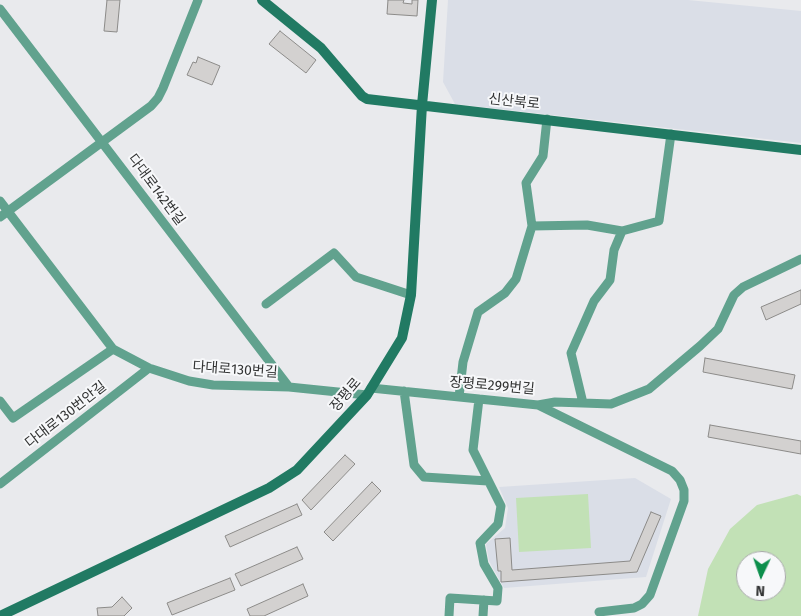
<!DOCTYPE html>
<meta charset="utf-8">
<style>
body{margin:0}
#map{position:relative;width:801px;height:616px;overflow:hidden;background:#e9eaed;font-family:"Fira Sans",sans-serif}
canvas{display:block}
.north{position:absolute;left:736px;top:551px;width:50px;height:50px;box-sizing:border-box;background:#f7f8fa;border:1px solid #a8a9aa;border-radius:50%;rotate:183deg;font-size:14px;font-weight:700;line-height:20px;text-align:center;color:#323333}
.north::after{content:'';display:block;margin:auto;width:18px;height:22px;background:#0c8f4c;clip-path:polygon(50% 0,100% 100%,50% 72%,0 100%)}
</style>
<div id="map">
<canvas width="801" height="616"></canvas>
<div class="north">N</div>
</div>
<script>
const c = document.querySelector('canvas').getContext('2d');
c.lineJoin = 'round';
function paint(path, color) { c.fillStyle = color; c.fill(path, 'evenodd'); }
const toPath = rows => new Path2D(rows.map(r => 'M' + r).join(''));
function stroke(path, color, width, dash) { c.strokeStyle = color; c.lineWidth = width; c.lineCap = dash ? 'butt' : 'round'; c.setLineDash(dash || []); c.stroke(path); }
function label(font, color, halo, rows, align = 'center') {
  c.font = font + ' "Fira Sans","Noto Sans KR",sans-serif'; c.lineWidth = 4; c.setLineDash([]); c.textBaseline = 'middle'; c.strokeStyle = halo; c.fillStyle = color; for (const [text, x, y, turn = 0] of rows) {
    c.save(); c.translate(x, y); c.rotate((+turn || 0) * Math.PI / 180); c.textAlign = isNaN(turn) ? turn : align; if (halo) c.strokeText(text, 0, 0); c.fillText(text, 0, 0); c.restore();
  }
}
paint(toPath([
 [448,0,688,0,801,11,801,143,455,104,443,82],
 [635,478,671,499,646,577,504,588,489,561,486,544,505,528,508,508,499,487]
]), '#dadee7');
paint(toPath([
 [588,494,591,548,519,552,516,498],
 [797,494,801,496,801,616,698,616,708,569,730,529,757,505],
 [746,561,776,561,776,591,746,591]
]), '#c2e1b6');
const building = toPath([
 [107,0,120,0,117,32,104,31,107,0],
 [388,0,404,0,403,3,412,4,412,0,418,0,417,16,387,14,388,0],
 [280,31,316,60,306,73,269,44,280,31],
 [198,57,220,66,212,85,187,75,193,62,196,63,198,57],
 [801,290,801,304,766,320,761,307,801,290],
 [705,358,795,375,792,389,703,372,705,358],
 [710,425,801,441,801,454,708,437,710,425],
 [345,455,355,464,311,510,302,500,345,455],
 [372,482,381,491,333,541,324,532,372,482],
 [297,504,302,515,230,547,225,536,297,504],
 [651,512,661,516,637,572,501,582,501,571,498,571,495,539,510,538,512,570,630,561,651,512],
 [297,547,303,559,241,586,235,574,297,547],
 [230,578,235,590,172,615,167,603,230,578],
 [303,584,308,596,264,616,250,616,247,609,303,584],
 [122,597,132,608,124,616,98,616,97,608,112,607,122,597]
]);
paint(building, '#d3d1d0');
stroke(building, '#8c8b89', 1);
stroke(toPath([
 [0,9,289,387],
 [0,201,113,349,149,368,189,381,213,385,289,387,367,395],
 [0,217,151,106,158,98,163,88,198,0],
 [532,226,587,225,622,231,659,221,671,134],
 [266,304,334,253,356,277,411,295],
 [371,388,538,405,555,402,611,404,649,389,700,346,718,329,734,295,743,287,801,259],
 [404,391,414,465,424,477,488,481],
 [459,397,463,362,478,312,505,293,516,279,532,226,526,183,543,156,547,119],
 [0,401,13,418,113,349],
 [583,403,571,353,594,301,610,280,614,250,622,231],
 [538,405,672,471,680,480,684,490,684,501,650,595,642,604,634,608,599,612],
 [0,484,149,368],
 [449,616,450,598,497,601,498,588,484,564,480,543,498,524,501,506,473,450,479,399],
 [483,616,484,600]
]), '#61a28e', 9);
stroke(toPath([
 [262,0,321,48,362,96,367,99,801,150],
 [0,616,269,488,297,470,367,395,402,338,411,295,422,105,432,0]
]), '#217a63', 10);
label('14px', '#323333', '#f7f8fa', [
 ["신산북로",514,102,6],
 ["다대로142번길",156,190,53],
 ["다대로130번길",235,370,4],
 ["장평로299번길",492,386,5],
 ["장평로",346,395,-50],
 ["다대로130번안길",66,415,-38]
]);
</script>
